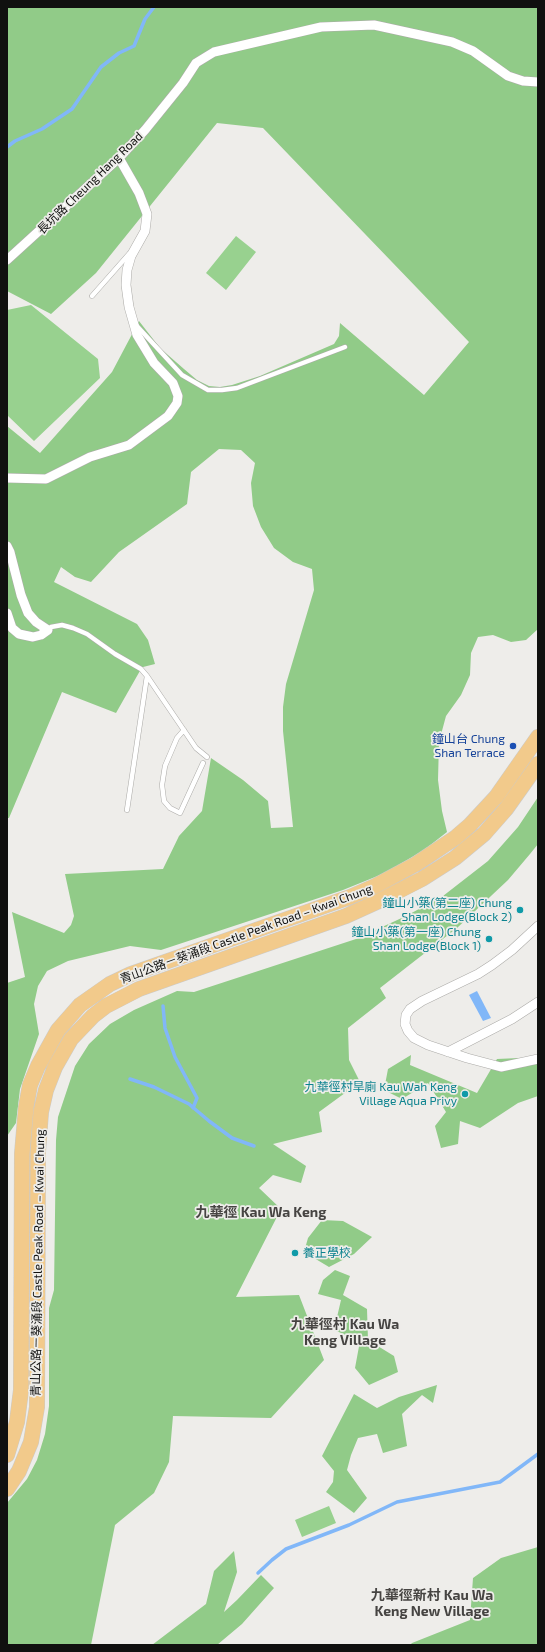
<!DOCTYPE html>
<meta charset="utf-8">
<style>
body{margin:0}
#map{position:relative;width:545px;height:1652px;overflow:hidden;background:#eeedea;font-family:"Exo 2",sans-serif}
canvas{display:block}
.frame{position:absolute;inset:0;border:8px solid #10100f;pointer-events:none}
</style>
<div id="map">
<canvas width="545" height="1652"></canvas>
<div class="frame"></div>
</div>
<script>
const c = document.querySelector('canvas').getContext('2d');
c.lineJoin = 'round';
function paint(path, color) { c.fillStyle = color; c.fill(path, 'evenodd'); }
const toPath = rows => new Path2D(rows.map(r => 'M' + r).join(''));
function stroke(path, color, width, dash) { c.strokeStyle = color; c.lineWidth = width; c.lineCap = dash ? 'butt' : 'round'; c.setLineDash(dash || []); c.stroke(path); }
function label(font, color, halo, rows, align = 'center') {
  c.font = font + ' "Exo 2","Noto Sans TC",sans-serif'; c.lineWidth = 3.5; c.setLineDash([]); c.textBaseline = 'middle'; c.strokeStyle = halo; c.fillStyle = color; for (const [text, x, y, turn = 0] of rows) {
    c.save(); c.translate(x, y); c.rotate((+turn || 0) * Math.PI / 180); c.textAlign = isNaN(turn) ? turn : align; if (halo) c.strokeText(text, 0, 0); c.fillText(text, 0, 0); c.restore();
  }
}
paint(toPath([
 [236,236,256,252,226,290,206,273],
 [31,305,98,359,100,378,34,441,7,415,7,310],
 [329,1506,336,1523,302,1537,295,1520]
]), '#98d18f');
paint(toPath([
 [7,7,538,7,538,629,526,640,511,642,493,635,478,637,471,653,470,675,461,695,446,716,439,742,438,780,442,811,447,832,424,850,385,873,343,890,161,950,130,946,68,961,47,971,38,986,34,1004,39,1034,20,1089,16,1123,7,1136,7,983,25,977,12,912,64,933,71,925,74,916,65,874,163,869,179,836,202,811,211,758,243,780,268,801,271,828,293,827,283,731,283,707,286,684,314,590,312,569,293,562,274,548,261,527,253,506,251,483,255,463,241,450,219,449,191,472,187,504,119,552,91,582,75,577,61,567,54,582,137,624,148,640,155,664,143,667,141,669,116,713,62,692,9,818,7,818,7,426,40,453,112,372,139,321,160,348,184,369,197,380,209,386,220,387,232,385,260,376,334,344,339,336,340,323,424,395,469,342,263,128,217,123,96,273,51,314,7,291],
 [538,797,538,844,530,854,508,880,457,928,380,988,386,998,348,1028,349,1060,360,1082,319,1112,322,1132,273,1144,306,1166,301,1183,273,1175,259,1188,281,1209,236,1297,299,1295,324,1360,271,1418,173,1416,169,1462,154,1493,115,1525,91,1645,7,1645,7,1503,27,1479,37,1460,45,1434,49,1406,49,1308,54,1290,56,1140,58,1117,75,1066,89,1044,110,1024,134,1010,177,991,194,992,356,939,406,916,443,896,488,861,518,827],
 [411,1055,410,1065,477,1093,497,1059,519,1058,538,1063,538,1096,518,1103,480,1128,460,1121,458,1144,441,1148,435,1126,446,1112,428,1083,402,1099,384,1090,388,1069],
 [322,1220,343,1221,372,1237,354,1254,329,1267,304,1252,308,1238],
 [335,1270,350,1276,343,1295,367,1309,368,1340,394,1356,398,1372,369,1385,355,1368,360,1341,334,1330,341,1300,318,1294,323,1280],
 [437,1385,433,1403,422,1395,402,1414,407,1446,383,1453,377,1434,358,1438,351,1455,347,1470,367,1498,354,1513,326,1492,333,1482,334,1471,322,1456,354,1394,377,1408,399,1397],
 [538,1547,538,1645,410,1645,412,1643,470,1620,473,1578,501,1558],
 [234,1551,237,1572,224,1612,237,1600,261,1575,274,1588,242,1624,217,1645,152,1645,206,1604,214,1571]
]), '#91cb88');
paint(toPath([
 [477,991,491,1018,483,1021,469,995]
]), '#81b7f8');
stroke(toPath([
 [7,147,15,141,42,129,72,109,101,67,119,53,134,46,145,19,154,7],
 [163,1006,165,1028,175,1057,197,1098,193,1108],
 [130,1079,154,1087,189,1104,209,1121,232,1138,254,1146],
 [258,1573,272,1560,286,1549,349,1525,397,1502,500,1482,538,1454]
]), '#81b7f8', 3.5);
const lane = toPath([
 [92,296,129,254],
 [136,325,182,375,208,390,222,390,237,388,345,347],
 [48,630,51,627,62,625,73,628,87,634,115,654,141,669,147,676,127,810],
 [147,676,196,748,207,757],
 [184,730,177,738,165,766,162,785,164,801,170,808,180,813,203,763]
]);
const street = toPath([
 [7,260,119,158,145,130,183,83,196,63,214,52,321,27,374,25,452,42,473,51,508,76,523,81,538,82],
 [7,478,46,479,90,457,129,445,168,416,177,403,178,396,173,383,154,363,137,335,129,307,126,285,127,270,131,256,145,231,147,214,139,193,119,158],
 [7,546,10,552,21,595,28,613,36,622,48,630,41,635,33,637,19,634,12,628,7,613],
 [538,926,512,950,492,965,478,974,422,1001,410,1009,406,1015,405,1024,408,1031,414,1038,428,1045,467,1058,501,1067,538,1059],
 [448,1052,512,1019,538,1002]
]);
const primary = toPath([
 [7,1455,17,1422,21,1390,22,1154,26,1107,30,1085,38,1066,58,1030,80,1005,110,984,131,974,350,897,375,886,416,864,455,838,470,825,496,797,538,737],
 [7,1489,19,1471,31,1442,37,1407,38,1152,41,1112,46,1090,55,1067,71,1039,93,1016,106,1006,139,989,346,916,379,901,422,879,455,858,484,834,506,809,538,764]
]);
stroke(lane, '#acaba8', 5.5);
stroke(street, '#acaba8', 10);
stroke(primary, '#cacaca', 16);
stroke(lane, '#fff', 4.5);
stroke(street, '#fff', 9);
stroke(primary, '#f2ca8b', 15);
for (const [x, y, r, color] of [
 [513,746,4,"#1a4fb4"],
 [520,910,4,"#0f9aa8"],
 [489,939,4,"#0f9aa8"],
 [465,1094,4,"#0f9aa8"],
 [295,1253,4,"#0f9aa8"]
]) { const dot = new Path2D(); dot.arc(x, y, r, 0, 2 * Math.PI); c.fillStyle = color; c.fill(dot); stroke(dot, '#eeedea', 1.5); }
label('12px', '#10100f', '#eeedea', [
 ["長坑路 Cheung Hang Road",90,183,-44],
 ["青山公路－葵涌段 Castle Peak Road – Kwai Chung",246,934,-20],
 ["青山公路－葵涌段 Castle Peak Road – Kwai Chung",38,1263,-89]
]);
label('12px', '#164399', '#eeedea', [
 ["鐘山台 Chung",505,739],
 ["Shan Terrace",505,753]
], 'right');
label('12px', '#0d838f', '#eeedea', [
 ["鐘山小築(第二座) Chung",512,903],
 ["Shan Lodge(Block 2)",512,917],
 ["鐘山小築(第一座) Chung",481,932],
 ["Shan Lodge(Block 1)",481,946],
 ["九華徑村旱廁 Kau Wah Keng",457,1087],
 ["Village Aqua Privy",457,1101],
 ["養正學校",303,1253,"left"]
], 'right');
label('bold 14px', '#464442', '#eeedea', [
 ["九華徑 Kau Wa Keng",261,1212],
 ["九華徑村 Kau Wa",345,1324],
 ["Keng Village",345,1340],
 ["九華徑新村 Kau Wa",432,1595],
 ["Keng New Village",432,1611]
]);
</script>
